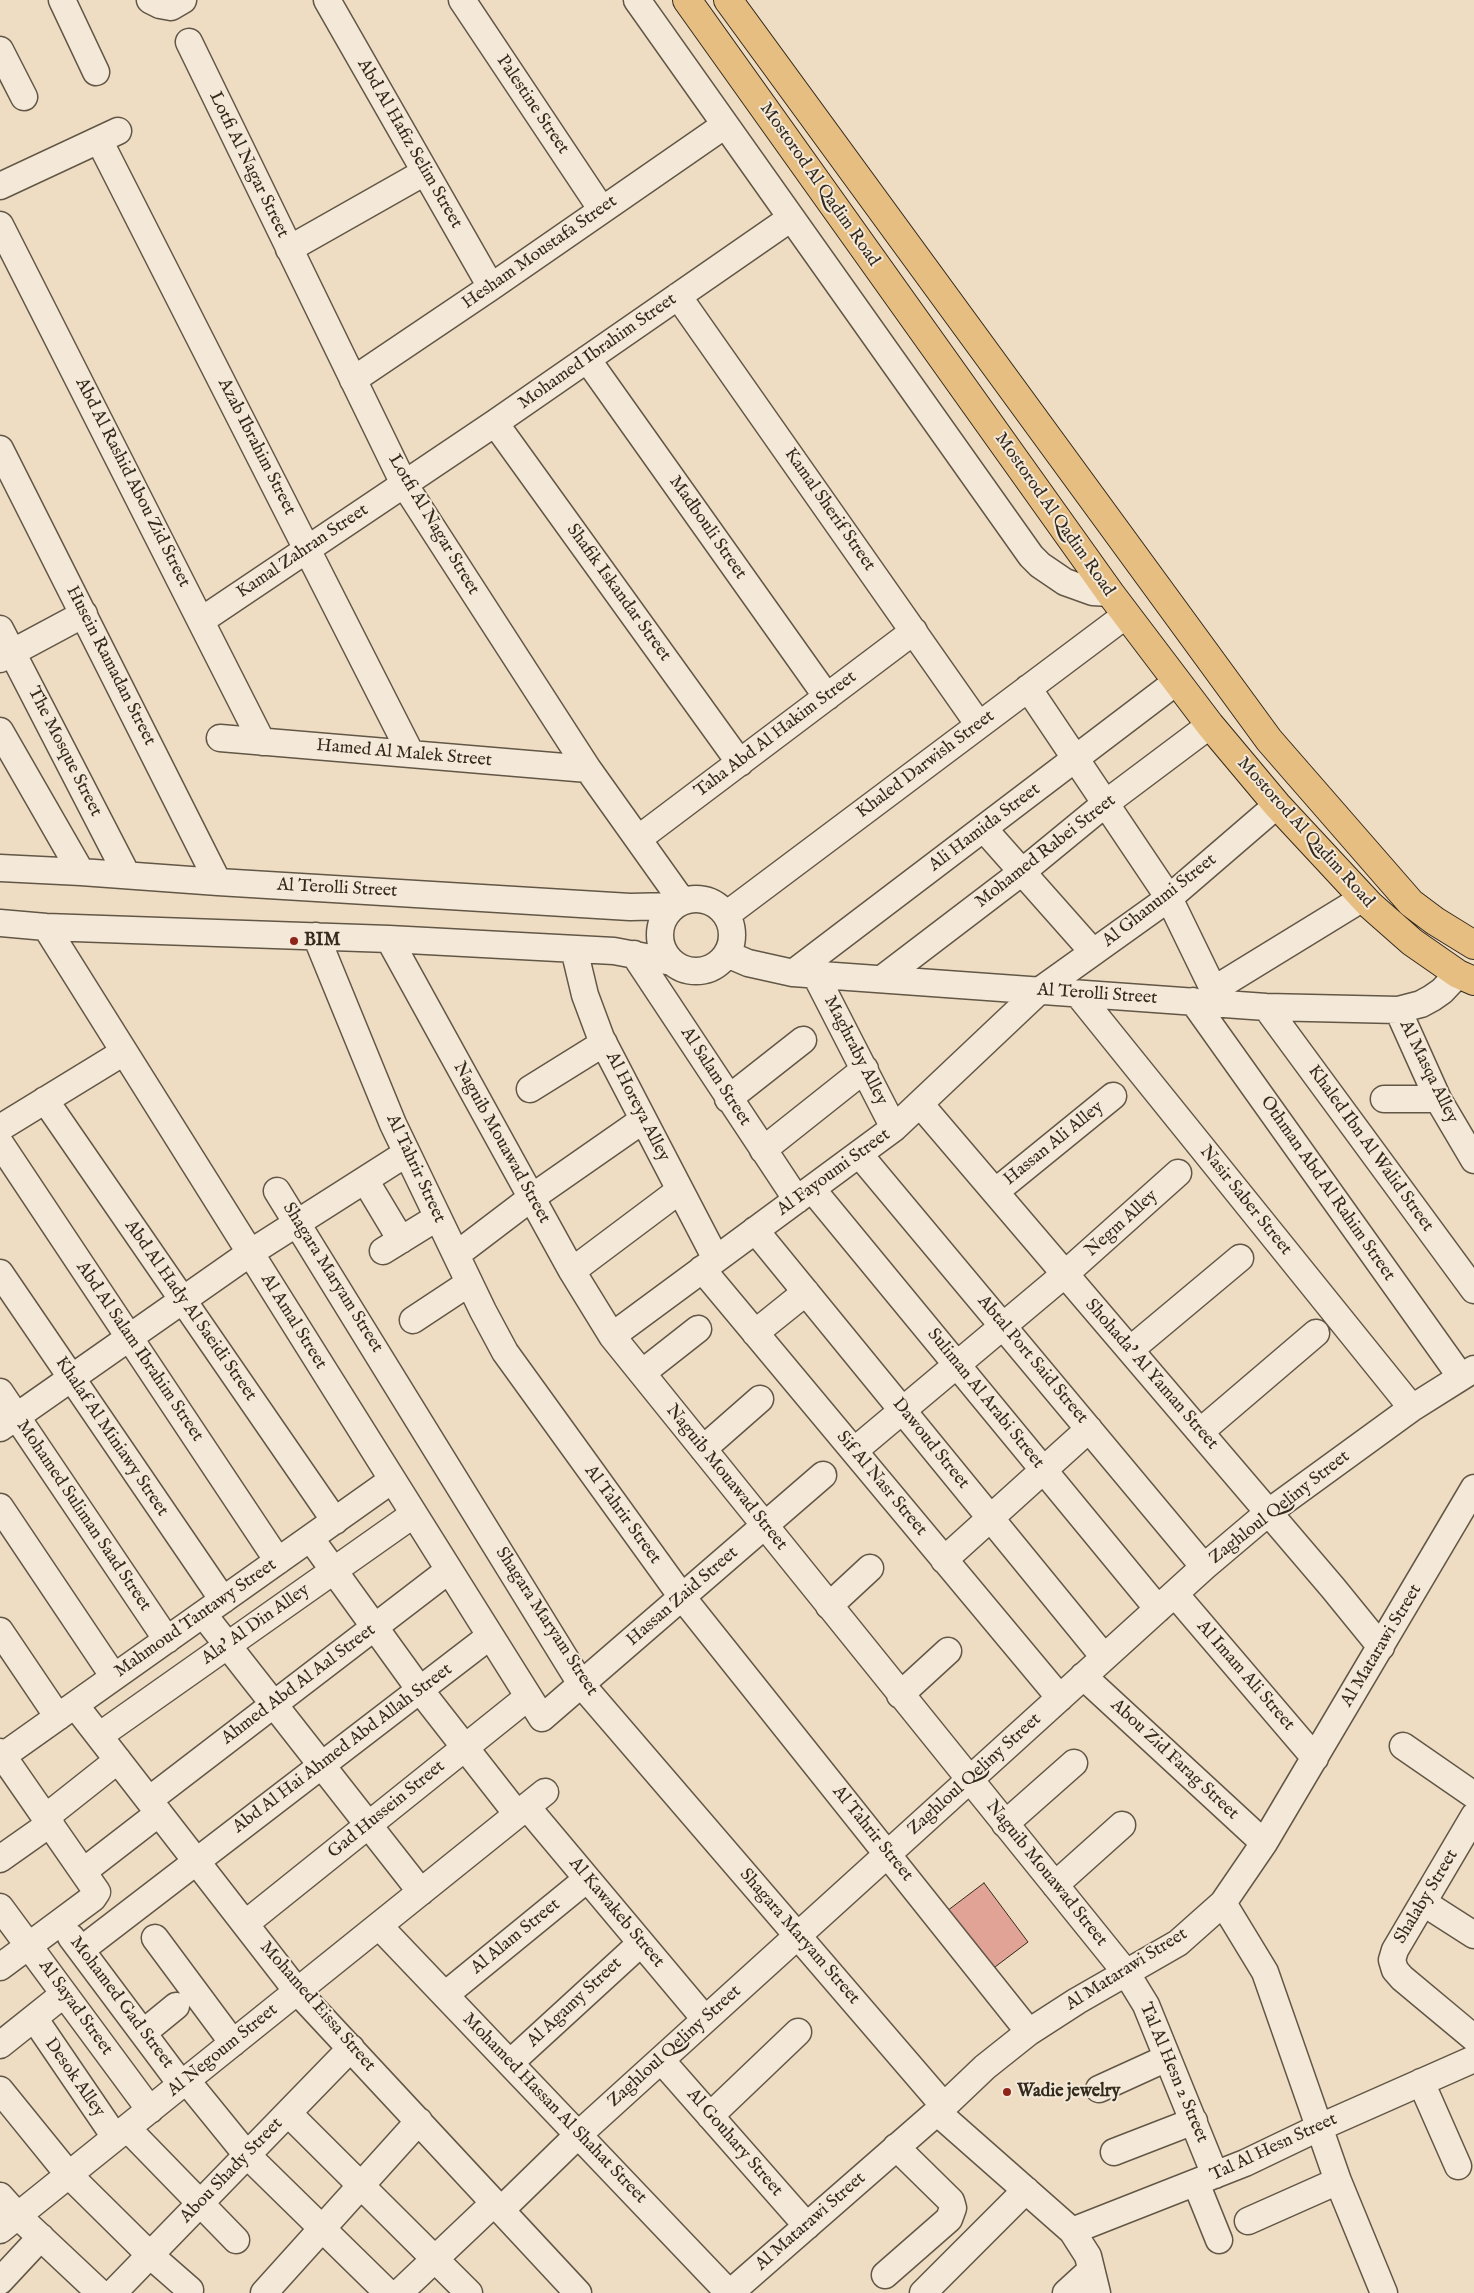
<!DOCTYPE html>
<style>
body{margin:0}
canvas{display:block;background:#eeddc3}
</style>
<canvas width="1474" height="2293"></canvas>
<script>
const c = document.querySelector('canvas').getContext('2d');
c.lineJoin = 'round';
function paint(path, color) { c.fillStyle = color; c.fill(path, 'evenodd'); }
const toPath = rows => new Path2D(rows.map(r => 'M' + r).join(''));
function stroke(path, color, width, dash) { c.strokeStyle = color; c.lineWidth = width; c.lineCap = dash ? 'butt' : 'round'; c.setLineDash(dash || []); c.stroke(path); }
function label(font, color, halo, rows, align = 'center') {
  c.font = font + ' "IM FELL English",serif'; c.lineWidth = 4; c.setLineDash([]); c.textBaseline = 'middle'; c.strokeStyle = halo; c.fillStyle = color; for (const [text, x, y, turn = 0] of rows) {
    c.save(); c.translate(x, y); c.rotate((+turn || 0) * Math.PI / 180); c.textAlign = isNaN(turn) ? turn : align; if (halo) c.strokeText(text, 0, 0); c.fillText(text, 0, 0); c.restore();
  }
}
paint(toPath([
 [1026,1942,1018,1950,978,1980]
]), '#0003');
const building = toPath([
 [984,1883,1028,1942,987,1973,943,1914,984,1883]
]);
paint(building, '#e2a397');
stroke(building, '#342a1d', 1);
const minor = toPath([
 [62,0,96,72],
 [150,0,160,5,171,7,183,0],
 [327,0,491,287],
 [462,0,602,210],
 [637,0,1031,556,1040,565,1065,582,1093,592,1110,593],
 [189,42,404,484,588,769,682,901],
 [0,50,24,97],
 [99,140,411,754],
 [0,186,118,131],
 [0,225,262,742],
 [289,249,425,172],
 [678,296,979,725],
 [587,359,827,697],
 [353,380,491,287,725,125],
 [495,423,740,763],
 [0,449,218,882],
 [202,620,495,423,791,218],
 [0,629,127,875],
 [0,659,84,614],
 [1028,688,1169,898,1220,1003],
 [0,731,81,872],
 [220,738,588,769],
 [984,829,1093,952],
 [638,839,914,631],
 [0,868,81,872,218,882,630,907,673,906],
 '660 935a36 36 0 1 1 72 0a36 36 0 1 1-72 0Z',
 [726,915,1126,615],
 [0,923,46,927,389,939,614,951,672,962],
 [46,927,542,1718,823,1475],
 [316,936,393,1124,483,1311,505,1352,682,1597,1029,2032],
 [389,939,572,1271,612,1336,1127,1974,1146,2005,1215,2175],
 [574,949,585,995,601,1038,716,1259],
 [634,954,797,1200],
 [727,954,748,963,793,973,1266,1007,1398,1010,1421,1004,1432,998,1442,991,1458,974],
 [793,973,1176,682],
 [815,974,894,1128],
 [883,978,1022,872,1106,803,1210,725],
 [1213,990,1363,898],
 [1078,994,1412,1408],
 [1193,1001,1461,1377],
 [1266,1007,1474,1290],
 [1398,1010,1438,1099,1474,1160],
 [530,1089,604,1043],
 [728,1099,803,1040],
 [1384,1099,1438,1099],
 [45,1100,335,1521],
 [920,1104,1333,1588,1381,1647],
 [0,1128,124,1052],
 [0,1143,278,1561],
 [763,1150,865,1069],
 [859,1154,1204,1567],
 [365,1180,401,1240],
 [812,1189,1158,1609],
 [277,1191,581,1684,944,2106],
 [995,1192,1113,1096],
 [755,1230,1104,1657],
 [383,1251,438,1217],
 [456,1255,531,1198,643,1120],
 [702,1269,1060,1698],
 [572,1271,680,1190],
 [0,1273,223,1600],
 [413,1320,469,1283],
 [755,1333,806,1292],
 [612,1336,894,1128,1039,991,1169,898,1277,805],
 [1130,1350,1240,1258],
 [642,1373,698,1329],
 [0,1392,167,1640],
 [0,1428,250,1253,407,1153],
 [1200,1432,1316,1333],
 [703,1449,760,1399],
 [854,1451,1065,1274,1178,1173],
 [0,1507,114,1677],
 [311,1539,420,1690,517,1814],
 [944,1560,1089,1429],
 [1175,1594,1315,1758],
 [829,1606,870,1568],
 [203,1614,421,1892],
 [0,1631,58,1717],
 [1083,1676,1264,1843],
 [900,1695,948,1651],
 [75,1705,297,1991,578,2293],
 [99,1736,414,1514],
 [1403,1746,1474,1795],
 [0,1752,97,1892,93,1898,0,1967],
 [0,1758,392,1480],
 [149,1800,449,1570],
 [527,1807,705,2019],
 [1474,1816,1395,1950,1392,1960,1395,1970,1402,1978,1474,2038],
 [46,1817,118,1760],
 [1005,1824,1074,1763],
 [0,1859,51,1823],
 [84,1871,159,1813],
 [1055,1885,1122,1825],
 [1223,1903,1265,1972,1338,2181,1384,2293],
 [1424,1903,1474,1935],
 [0,1907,150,2110],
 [245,1924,528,1697],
 [379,1926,729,2293],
 [71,1937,181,2084],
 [155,1938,233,2043],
 [81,1950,490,1636],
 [445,1995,587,1879],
 [34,2018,115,2137],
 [143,2033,176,2006],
 [0,2045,64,1994],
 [661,2060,807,2226],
 [510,2063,641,1943],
 [186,2080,247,2155,388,2293],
 [1421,2082,1458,2166],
 [1099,2089,1167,2058],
 [0,2090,69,2175,150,2255,190,2290],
 [937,2112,1072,2231,1088,2256,1097,2293],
 [288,2113,469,2293],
 [710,2116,798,2032],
 [127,2128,236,2240],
 [1114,2152,1194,2121],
 [1196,2183,1219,2240],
 [0,2196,18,2216,100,2293],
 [501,2210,578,2135,1204,1567,1269,1512,1412,1408,1474,1369],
 [1248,2221,1338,2181],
 [0,2230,545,1792],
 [1072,2231,1245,2163,1318,2128,1474,2059],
 [885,2275,949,2219,953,2208,951,2201,896,2147],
 [0,2281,41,2237],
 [113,2293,351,2048],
 [264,2293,419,2121],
 [399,2293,494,2203],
 [730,2293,944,2106,985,2067,1029,2032,1077,2001,1178,1943,1223,1903,1264,1843,1474,1488],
 [923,2293,1026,2190],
 [1066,2293,1090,2271]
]);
const major = toPath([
 [687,0,1110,593,1210,725,1277,805,1370,905,1412,942,1458,974,1474,981],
 [728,0,1269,740,1411,903,1435,921,1474,945]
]);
stroke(minor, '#625746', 29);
stroke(major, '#342a1d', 30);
stroke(minor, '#f4e9d8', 26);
stroke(major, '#e7be82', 28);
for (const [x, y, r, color] of [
 [294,941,5,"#8f2418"],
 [1007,2092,5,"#8f2418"]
]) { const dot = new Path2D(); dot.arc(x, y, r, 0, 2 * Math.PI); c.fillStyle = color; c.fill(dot); stroke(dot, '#f4e9d8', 2); }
label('18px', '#342a1d', '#f4e9d8', [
 ["Palestine Street",532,105,56],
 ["Abd Al Hafiz Selim Street",409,144,60],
 ["Lotfi Al Nagar Street",248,165,64],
 ["Mostorod Al Qadim Road",819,185,55],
 ["Hesham Moustafa Street",540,253,-35],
 ["Mohamed Ibrahim Street",598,352,-35],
 ["Azab Ibrahim Street",256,447,63],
 ["Abd Al Rashid Abou Zid Street",132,483,63],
 ["Kamal Sherif Street",829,510,55],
 ["Mostorod Al Qadim Road",1054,515,55],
 ["Lotfi Al Nagar Street",433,525,59],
 ["Madbouli Street",707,528,55],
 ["Kamal Zahran Street",303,552,-34],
 ["Shafik Iskandar Street",618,593,54],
 ["Husein Ramadan Street",110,666,63],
 ["Taha Abd Al Hakim Street",776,735,-37],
 ["The Mosque Street",64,752,63],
 ["Hamed Al Malek Street",404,754,5],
 ["Khaled Darwish Street",926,765,-37],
 ["Ali Hamida Street",985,828,-37],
 ["Mostorod Al Qadim Road",1305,833,48],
 ["Mohamed Rabei Street",1046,852,-38],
 ["Al Terolli Street",337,889,3],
 ["Al Ghanumi Street",1160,901,-38],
 ["Al Terolli Street",1097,995,4],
 ["Maghraby Alley",855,1051,63],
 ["Al Masqa Alley",1428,1072,64],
 ["Al Salam Street",715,1077,57],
 ["Al Horeya Alley",637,1107,63],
 ["Naguib Mouawad Street",501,1143,61],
 ["Hassan Ali Alley",1054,1144,-39],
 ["Khaled Ibn Al Walid Street",1370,1149,54],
 ["Al Tahrir Street",415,1169,65],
 ["Al Fayoumi Street",834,1173,-36],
 ["Othman Abd Al Rahim Street",1327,1189,55],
 ["Nasir Saber Street",1245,1201,51],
 ["Negm Alley",1122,1224,-42],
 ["Shagara Maryam Street",332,1278,58],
 ["Abd Al Hady Al Saeidi Street",190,1311,55],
 ["Al Amal Street",293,1322,58],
 ["Abd Al Salam Ibrahim Street",139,1352,56],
 ["Abtal Port Said Street",1032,1360,50],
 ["Shohada' Al Yaman Street",1151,1375,49],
 ["Suliman Al Arabi Street",985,1399,51],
 ["Khalaf Al Miniawy Street",111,1437,56],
 ["Dawoud Street",930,1444,51],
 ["Naguib Mouawad Street",726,1478,51],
 ["Sif Al Nasr Street",881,1484,50],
 ["Zaghloul Qeliny Street",1280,1508,-38],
 ["Al Tahrir Street",622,1515,54],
 ["Mohamed Suliman Saad Street",83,1516,56],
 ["Hassan Zaid Street",683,1597,-41],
 ["Mahmoud Tantawy Street",196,1619,-35],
 ["Shagara Maryam Street",546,1622,57],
 ["Ala' Al Din Alley",256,1625,-35],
 ["Al Matarawi Street",1382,1646,-59],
 ["Al Imam Ali Street",1245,1676,49],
 ["Ahmed Abd Al Aal Street",299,1685,-37],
 ["Abd Al Hai Ahmed Abd Allah Street",343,1749,-37],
 ["Abou Zid Farag Street",1174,1760,43],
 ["Zaghloul Qeliny Street",975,1775,-42],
 ["Gad Hussein Street",387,1810,-39],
 ["Al Tahrir Street",872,1834,51],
 ["Naguib Mouawad Street",1046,1874,51],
 ["Shalaby Street",1427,1897,-59],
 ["Al Kawakeb Street",616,1913,50],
 ["Al Alam Street",516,1937,-39],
 ["Shagara Maryam Street",799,1937,49],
 ["Al Matarawi Street",1127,1970,-32],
 ["Mohamed Gad Street",121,2003,53],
 ["Al Agamy Street",575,2003,-43],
 ["Mohamed Eissa Street",317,2007,49],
 ["Al Sayad Street",75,2008,54],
 ["Zaghloul Qeliny Street",675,2047,-42],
 ["Al Negoum Street",223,2051,-39],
 ["Tal Al Hesn 2 Street",1173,2073,67],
 ["Desok Alley",74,2078,55],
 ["Mohamed Hassan Al Shahat Street",554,2109,46],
 ["Al Gouhary Street",734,2143,49],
 ["Tal Al Hesn Street",1274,2148,-25],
 ["Abou Shady Street",232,2171,-46],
 ["Al Matarawi Street",811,2222,-41]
]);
label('bold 18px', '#342a1d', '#f4e9d8', [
 ["BIM",304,941],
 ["Wadie jewelry",1017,2092]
], 'left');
</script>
